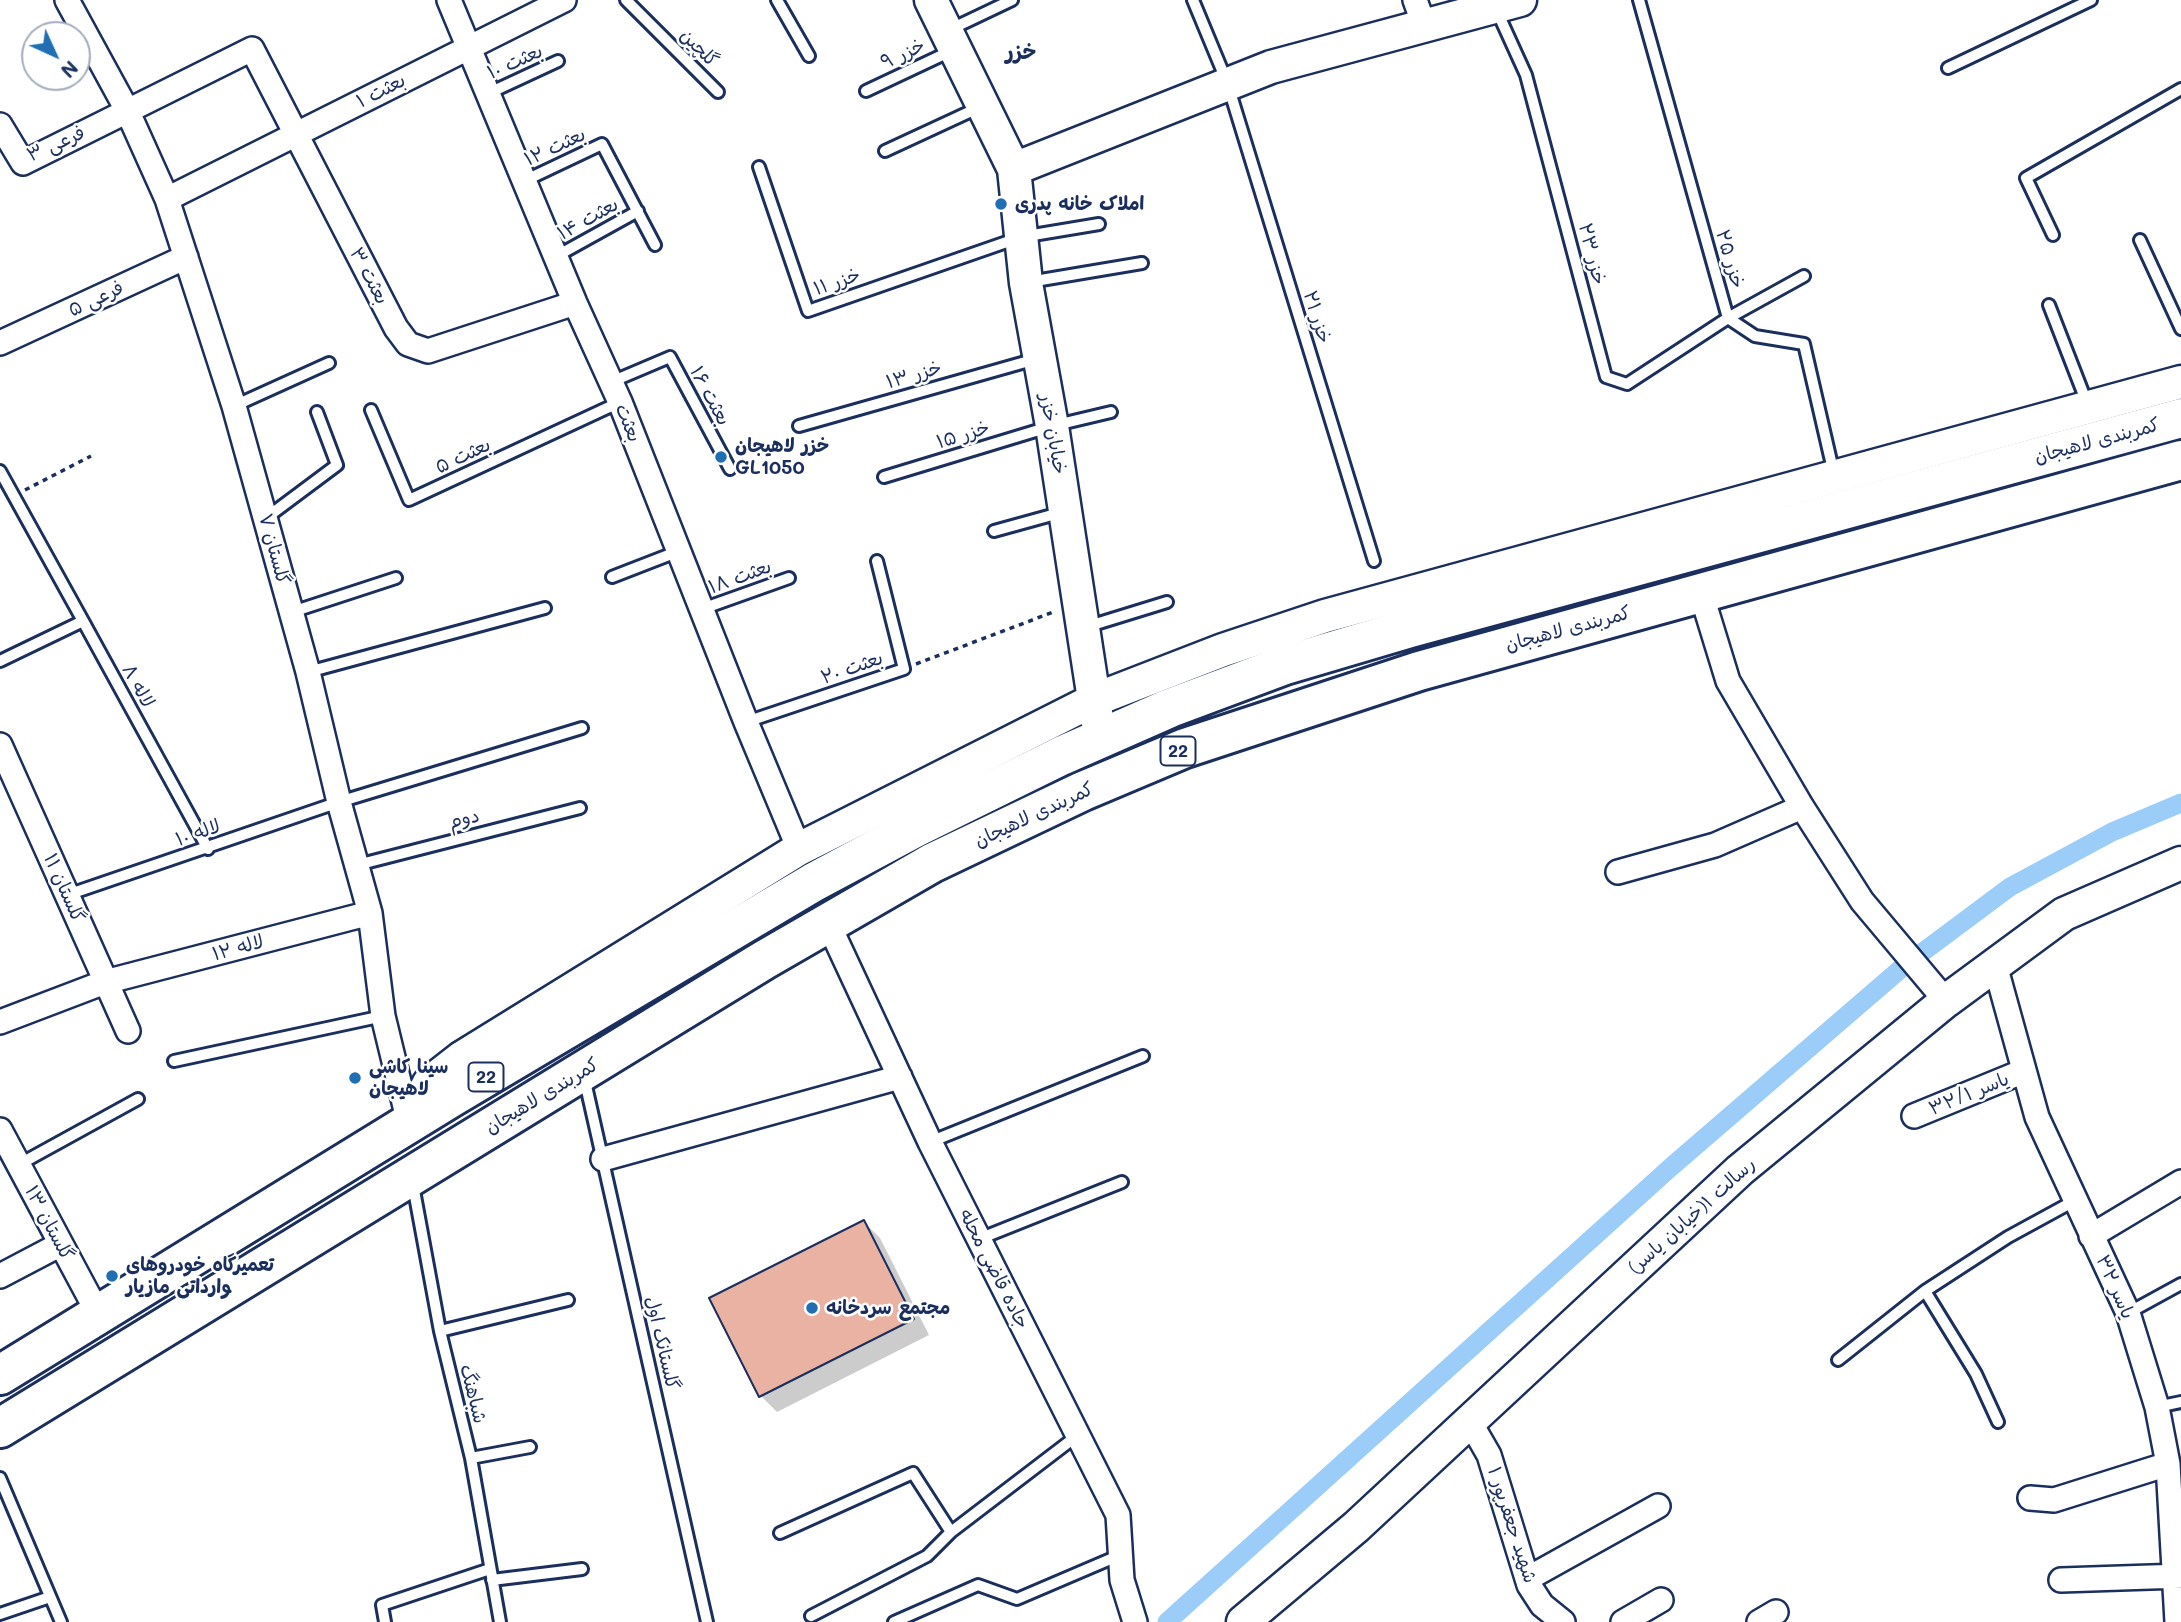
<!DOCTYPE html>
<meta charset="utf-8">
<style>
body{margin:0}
#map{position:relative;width:2181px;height:1622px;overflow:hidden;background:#fff;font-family:Mali,sans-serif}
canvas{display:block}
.north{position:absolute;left:21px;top:21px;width:70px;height:70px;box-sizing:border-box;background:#fff;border:2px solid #a4acbf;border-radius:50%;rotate:135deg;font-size:19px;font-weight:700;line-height:28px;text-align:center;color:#1b2f5e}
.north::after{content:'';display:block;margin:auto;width:24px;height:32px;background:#1f6fb2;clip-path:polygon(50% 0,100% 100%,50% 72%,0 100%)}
</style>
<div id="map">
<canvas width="2181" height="1622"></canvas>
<div class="north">N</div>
</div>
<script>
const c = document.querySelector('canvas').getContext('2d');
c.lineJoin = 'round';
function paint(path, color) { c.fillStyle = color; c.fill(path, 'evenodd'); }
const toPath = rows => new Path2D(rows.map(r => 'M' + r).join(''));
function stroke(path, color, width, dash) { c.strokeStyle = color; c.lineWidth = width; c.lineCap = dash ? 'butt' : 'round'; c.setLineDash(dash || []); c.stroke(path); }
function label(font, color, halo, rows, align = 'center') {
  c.font = font + ' Mali,"Playpen Sans Arabic",sans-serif'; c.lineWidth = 5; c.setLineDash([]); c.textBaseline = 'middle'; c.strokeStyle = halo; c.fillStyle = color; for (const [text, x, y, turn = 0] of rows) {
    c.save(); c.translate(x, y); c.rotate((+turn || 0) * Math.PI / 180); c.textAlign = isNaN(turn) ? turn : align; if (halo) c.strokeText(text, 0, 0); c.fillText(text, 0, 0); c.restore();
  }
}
paint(toPath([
 [864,1222,880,1238,929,1335,777,1412,761,1396]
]), '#0003');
stroke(toPath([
 [1167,1622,1671,1167,1904,966,2010,887,2112,832,2181,803]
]), '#9bcdf8', 19);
const building = toPath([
 [864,1220,914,1319,759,1397,709,1298,864,1220]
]);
paint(building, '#eab2a2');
stroke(building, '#1b2f5e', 2);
const lane = toPath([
 [626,0,718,92],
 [777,0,809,56],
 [1193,0,1227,82,1374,561],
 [1639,0,1728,318,1755,336,1804,344,1834,474],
 [1496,9,1526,75,1606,377,1627,384,1728,318,1804,276],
 [949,30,1012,0],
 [1948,68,2091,0],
 [866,91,953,50],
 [487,94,558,61],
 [885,151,980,107],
 [759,167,808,311,1021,237,1099,224],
 [524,181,602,144,655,245],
 [2053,235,2026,178,2181,89],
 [2140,240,2181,329],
 [555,257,638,211],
 [1029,282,1142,263],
 [2049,305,2087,403],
 [611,382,670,357,730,469],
 [234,406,329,363],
 [371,410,409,500,620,402],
 [799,426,1036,359],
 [0,471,83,621],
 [884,477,1052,426,1111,412],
 [266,518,337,465,317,412],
 [994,531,1063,512],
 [612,577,679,551],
 [702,609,789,578],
 [292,612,396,578],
 [1086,627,1167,602],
 [0,661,83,621,208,849],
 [308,672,545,608],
 [746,722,904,669,877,561],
 [357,865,580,808],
 [67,895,339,802,582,728],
 [174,1061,383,1016],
 [584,1077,707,1622],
 [930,1142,1143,1056],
 [18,1165,138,1099],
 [413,1185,440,1331,471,1458,500,1622],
 [979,1239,1122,1182],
 [1925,1291,1976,1374,1998,1422],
 [2128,1313,2181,1284],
 [440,1331,568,1300],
 [1838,1360,1925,1291,2008,1237,2074,1201],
 [2157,1407,2181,1402],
 [471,1458,530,1447],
 [0,1478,61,1622],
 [780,1533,913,1473,951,1532],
 [492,1580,582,1569],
 [0,1614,50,1597],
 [811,1616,927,1556,951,1532,1078,1435],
 [385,1622,382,1605,490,1569],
 [894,1622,978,1585,1017,1599,1120,1555]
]);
const street = toPath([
 [67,0,127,110,167,199,234,406,308,672,339,802,370,913,383,1016,409,1123],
 [449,0,575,303,620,402,746,722,799,849],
 [1415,0,1424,25],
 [0,125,23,163,252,49,396,328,408,344,428,351,575,303],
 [167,199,564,0],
 [0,343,186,257],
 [1701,593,1728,681,1802,807,1862,901,1946,1001],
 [0,745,128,1031],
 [1618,872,1715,845,1802,807],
 [828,923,930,1142,1118,1515,1122,1580,1135,1622],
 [1995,965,2037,1117,2128,1313,2157,1407,2168,1464,2177,1622],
 [0,1022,105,982,370,913],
 [1914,1116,2024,1071],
 [0,1130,99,1315],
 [603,1159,900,1077],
 [2091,1236,2181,1182],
 [0,1276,61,1244],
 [1470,1422,1489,1455,1529,1585,1542,1605,1563,1622],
 [2030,1498,2054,1500,2168,1464],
 [1527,1579,1658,1506],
 [2061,1580,2181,1576],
 [1623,1622,1661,1600],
 [1759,1622,1776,1612]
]);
const secondary = toPath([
 [931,0,1014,169,1026,283,1052,426,1097,719],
 [1014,169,1271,67,1520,0],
 [409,1123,429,1083,461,1058,799,849,1094,700,1223,650,1325,616,2181,382],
 [1243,1622,1356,1527,1740,1170,1946,1001,2064,914,2181,863]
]);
const highway = toPath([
 [0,1375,452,1097,814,882,915,828,1061,756,1170,708,1285,665,1410,628,2181,418],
 [0,1428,764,960,932,863,1083,791,1185,748,1419,671,2181,460]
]);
stroke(lane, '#1b2f5e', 16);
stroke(street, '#1b2f5e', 28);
stroke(secondary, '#1b2f5e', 37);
stroke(highway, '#1b2f5e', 44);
stroke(toPath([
 [25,490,91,456],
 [916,664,1056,611]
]), '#1b2f5e', 3.5, [5, 5]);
stroke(lane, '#fff', 10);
stroke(street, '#fff', 23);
stroke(secondary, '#fff', 32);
stroke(highway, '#fff', 38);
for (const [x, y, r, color] of [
 [1001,204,7,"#1f6fb2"],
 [721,457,7,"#1f6fb2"],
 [355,1078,7,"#1f6fb2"],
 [112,1276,7,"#1f6fb2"],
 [812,1308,7,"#1f6fb2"]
]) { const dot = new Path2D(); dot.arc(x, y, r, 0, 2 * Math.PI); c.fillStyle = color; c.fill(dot); stroke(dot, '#fff', 2.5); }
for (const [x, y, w] of [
 [1178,751,35],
 [486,1077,35]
]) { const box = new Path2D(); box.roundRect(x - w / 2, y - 14.5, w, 29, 5); c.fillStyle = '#fff'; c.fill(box); stroke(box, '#1b2f5e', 2); }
label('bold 18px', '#1b2f5e', null, [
 ["22",1178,751],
 ["22",486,1077]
]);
label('19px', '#1b2f5e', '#fff', [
 ["گلچین",699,48,45],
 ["خزر ۹",903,54,-25],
 ["بعثت ۱۰",515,62,-24],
 ["بعثت ۱",381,91,-27],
 ["فرعی ۳",56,144,-24],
 ["بعثت ۱۲",555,147,-25],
 ["بعثت ۱۴",588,219,-29],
 ["خزر ۲۳",1592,254,76],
 ["خزر ۲۵",1730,259,74],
 ["بعثت ۳",369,276,62],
 ["خزر ۱۱",837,282,-19],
 ["فرعی ۵",96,299,-25],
 ["خزر ۲۱",1317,317,73],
 ["خزر ۱۳",914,375,-16],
 ["بعثت ۱۶",710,396,62],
 ["بعثت",628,423,68],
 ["خیابان خزر",1053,434,80],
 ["خزر ۱۵",963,435,-17],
 ["کمربندی لاهیجان",2097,441,-15],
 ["بعثت ۵",463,456,-25],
 ["گلستان ۷",274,549,75],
 ["بعثت ۱۸",740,577,-20],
 ["کمربندی لاهیجان",1568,629,-15],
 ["بعثت ۲۰",852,668,-19],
 ["لاله ۸",138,686,61],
 ["کمربندی لاهیجان",1034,815,-25],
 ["دوم",464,819,-14],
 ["لاله ۱۰",198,833,-19],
 ["گلستان ۱۱",64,888,66],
 ["لاله ۱۲",238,948,-15],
 ["یاسر ۳۲/۱",1969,1094,-22],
 ["کمربندی لاهیجان",542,1096,-31],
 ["رسالت ۱(خیابان یاسر)",1692,1216,-42],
 ["گلستان ۱۳",49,1223,62],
 ["جاده قاضی محله",994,1269,63],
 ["یاسر ۳۲",2115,1287,66],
 ["گلستانک اول",662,1343,77],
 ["شباهنگ",473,1394,76],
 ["شهید جعفرپور ۱",1512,1525,72]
]);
label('bold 19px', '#1b2f5e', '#fff', [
 ["املاک خانه پدری",1015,204],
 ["خزر لاهیجان",735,446],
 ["GL1050",735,468],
 ["سینا کاشی",369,1067],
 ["لاهیجان",369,1089],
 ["تعمیرگاه خودروهای",126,1265],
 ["وارداتی مازیار",126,1287],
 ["مجتمع سردخانه",826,1308]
], 'left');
label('bold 21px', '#1b2f5e', '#fff', [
 ["خزر",1021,53]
]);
</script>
